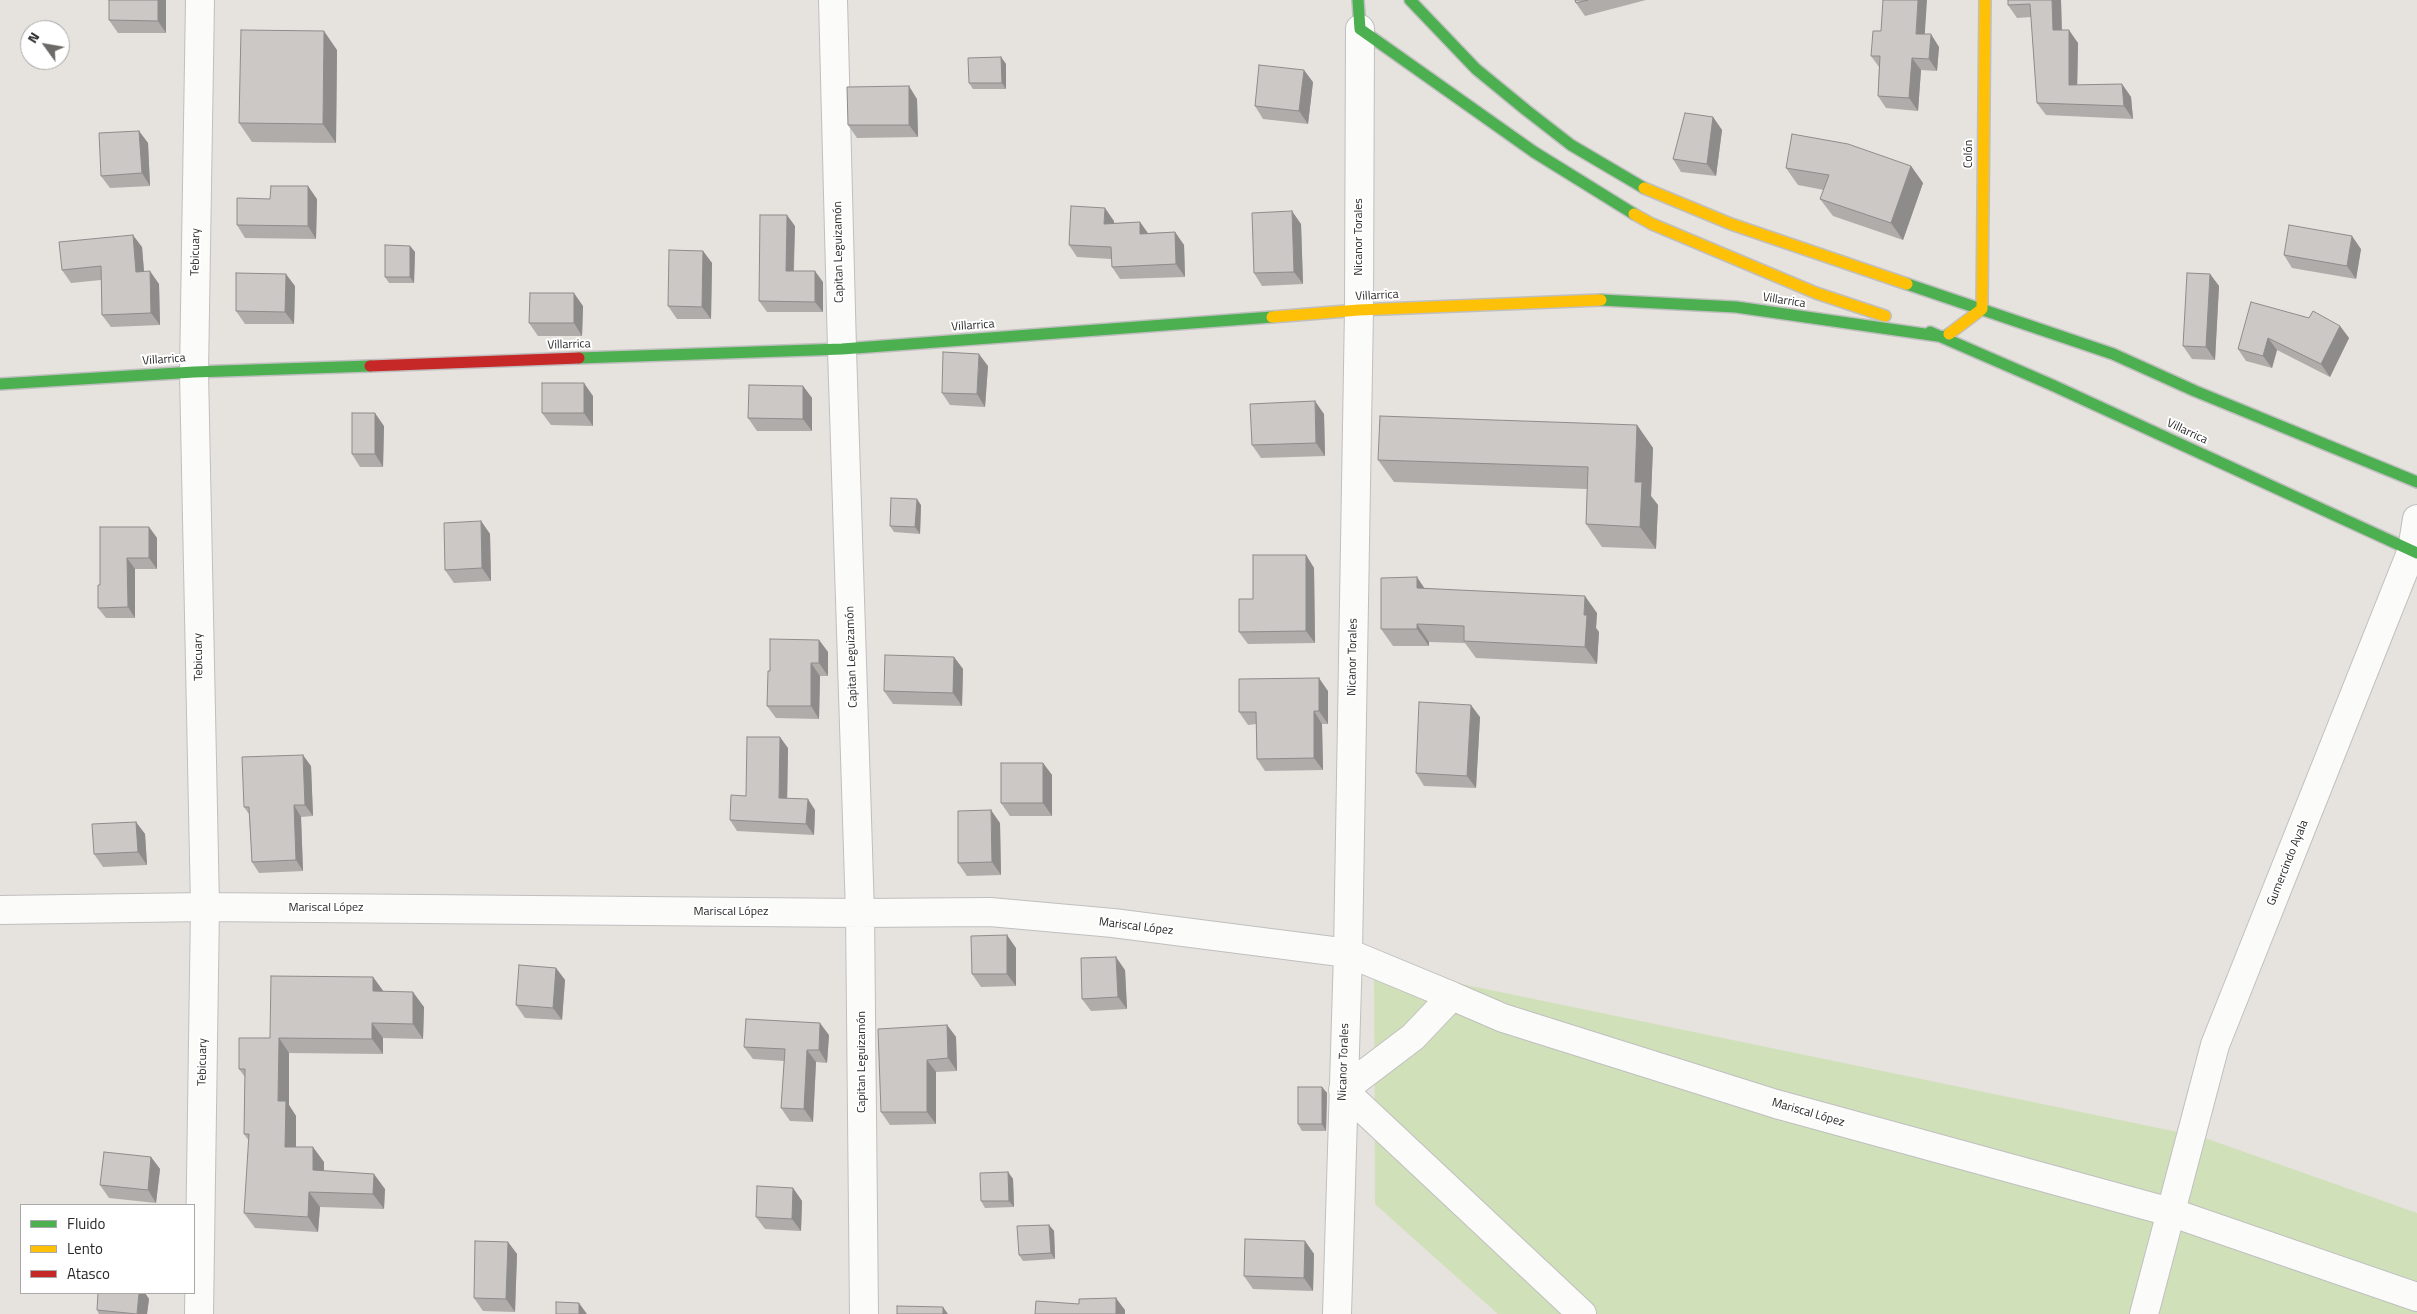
<!DOCTYPE html>
<meta charset="utf-8">
<style>
body{margin:0}
#map{position:relative;width:2417px;height:1314px;overflow:hidden;background:#e6e2de;font-family:"Titillium Web",sans-serif}
canvas{display:block}
.legend{position:absolute;left:20px;top:1204px;width:175px;height:90px;box-sizing:border-box;background:#fff;border:1px solid #a9a9a9;margin:0;padding:6px 9px;list-style:none;font-size:15px;color:#292929}
.legend li{display:flex;align-items:center;gap:10px;height:25px}
.legend b{width:25px;border:1px solid #a9a9a9}
.north{position:absolute;left:20px;top:20px;width:50px;height:50px;box-sizing:border-box;background:#fff;border:1px solid #a9a9a9;border-radius:50%;rotate:302deg;font-size:14px;font-weight:700;line-height:20px;text-align:center;color:#292929}
.north::after{content:'';display:block;margin:auto;width:18px;height:22px;background:#6b6a68;clip-path:polygon(50% 0,100% 100%,50% 72%,0 100%)}
</style>
<div id="map">
<canvas width="2417" height="1314"></canvas>
<ul class="legend">
<li><b style="height:6px;background:#4caf50"></b>Fluido</li>
<li><b style="height:6px;background:#ffc107"></b>Lento</li>
<li><b style="height:6px;background:#c62828"></b>Atasco</li>
</ul>
<div class="north">N</div>
</div>
<script>
const c = document.querySelector('canvas').getContext('2d');
c.lineJoin = 'round';
function paint(path, color) { c.fillStyle = color; c.fill(path, 'evenodd'); }
const toPath = rows => new Path2D(rows.map(r => 'M' + r).join(''));
function stroke(path, color, width, dash) { c.strokeStyle = color; c.lineWidth = width; c.lineCap = dash ? 'butt' : 'round'; c.setLineDash(dash || []); c.stroke(path); }
function label(font, color, halo, rows, align = 'center') {
  c.font = font + ' "Titillium Web",sans-serif'; c.lineWidth = 4; c.setLineDash([]); c.textBaseline = 'middle'; c.strokeStyle = halo; c.fillStyle = color; for (const [text, x, y, turn = 0] of rows) {
    c.save(); c.translate(x, y); c.rotate((+turn || 0) * Math.PI / 180); c.textAlign = isNaN(turn) ? turn : align; if (halo) c.strokeText(text, 0, 0); c.fillText(text, 0, 0); c.restore();
  }
}
paint(toPath([
 [1374,966,2202,1137,2417,1213,2417,1314,1498,1314,1375,1204]
]), '#d0e0b9');
const street = toPath([
 [833,0,842,349,860,913,864,1314],
 [0,910,205,907,860,913,990,912,1113,923,1348,953,1452,996],
 [199,1314,205,907,194,372,200,0],
 [1337,1314,1348,953,1359,310,1360,29],
 [1582,1314,1343,1090,1413,1037,1452,996,1503,1018,1776,1104,2170,1212,2417,1297],
 [2144,1314,2215,1045,2412,550,2417,519]
]);
const fast = toPath([
 [1358,0,1360,29,1534,152,1634,214],
 [1410,0,1476,69,1526,110,1571,145,1644,188],
 [1907,284,2113,354,2195,391,2417,482],
 [1601,300,1736,307,1945,337,1949,334],
 [1930,332,2052,385,2417,553],
 [579,358,842,349,1272,317],
 [0,384,194,372,370,366]
]);
const slow = toPath([
 [1644,188,1731,224,1907,284],
 [1634,214,1652,224,1816,293,1885,316],
 [1272,317,1359,310,1601,300],
 [1949,334,1982,309,1985,0]
]);
const jam = toPath([
 [370,366,579,358]
]);
stroke(street, '#c0bfc0', 30);
stroke(fast, '#c0bfc0', 14);
stroke(slow, '#c0bfc0', 14);
stroke(jam, '#c0bfc0', 14);
stroke(street, '#fbfbfa', 28);
stroke(fast, '#4caf50', 11);
stroke(slow, '#ffc107', 11);
stroke(jam, '#c62828', 11);
paint(toPath([
 [166,0,166,33,118,33,109,20],
 [1575,0,1646,0,1585,16,1576,3],
 [2061,0,2062,30,2078,43,2077,85,2122,84,2131,97,2133,119,2046,115,2037,103,2031,17,2017,18,2008,5],
 [1881,31,1925,34,1939,47,1937,71,1921,70,1918,111,1886,108,1878,96,1879,67,1871,56],
 [337,50,336,143,252,142,239,123],
 [1001,57,1006,64,1006,89,973,89,969,83],
 [1313,82,1308,124,1263,119,1255,106],
 [917,99,918,137,857,138,848,125],
 [1713,117,1722,130,1716,176,1681,172,1673,159],
 [139,131,148,143,150,186,110,188,101,176],
 [1911,166,1923,183,1903,240,1833,216,1820,199,1824,190,1798,185,1786,168],
 [270,199,317,199,316,239,245,238,237,225],
 [1114,221,1114,223,1140,222,1148,233,1175,232,1184,245,1185,277,1120,279,1112,267,1111,259,1077,257,1069,245],
 [1301,224,1303,284,1262,286,1254,273],
 [795,226,794,271,823,282,823,312,767,312,759,301],
 [410,246,415,252,414,283,389,283,385,277],
 [142,247,144,271,159,284,160,325,111,327,102,315,101,280,71,283,62,270],
 [2361,249,2356,279,2292,268,2284,255],
 [703,251,712,263,711,319,677,319,668,306],
 [2210,274,2219,286,2215,360,2192,359,2183,346],
 [295,286,294,324,245,324,236,311],
 [583,306,582,336,538,336,529,323],
 [2309,318,2340,326,2349,338,2330,377,2277,350,2272,368,2246,361,2238,349],
 [988,366,985,407,950,405,942,393],
 [803,386,812,398,812,431,757,431,748,418],
 [593,396,593,426,551,425,542,413],
 [1324,414,1325,456,1261,458,1252,445],
 [1637,425,1653,448,1651,496,1658,505,1656,549,1602,547,1586,524,1587,489,1394,482,1378,460],
 [384,426,383,467,360,467,352,454],
 [921,505,920,534,894,532,890,526],
 [481,521,490,534,491,581,454,583,445,570],
 [149,527,157,538,157,569,135,569,135,618,106,618,98,608,100,585],
 [1306,555,1314,568,1315,643,1248,644,1239,632,1253,599],
 [1424,588,1597,613,1596,628,1599,632,1597,664,1476,658,1465,643,1429,642,1429,646,1393,646,1381,629],
 [819,640,828,652,828,676,820,676,819,719,776,718,767,706,770,671],
 [954,657,963,669,962,706,893,704,884,691],
 [1328,691,1328,724,1322,724,1323,770,1265,771,1257,759,1256,724,1248,725,1239,712],
 [1480,717,1476,788,1424,786,1416,773],
 [788,748,787,798,815,810,814,835,737,831,730,820,746,796],
 [1043,763,1052,775,1052,816,1010,816,1001,803],
 [311,766,313,816,301,817,303,871,259,873,252,862,249,814,244,807],
 [136,822,145,834,147,865,103,867,94,854],
 [1000,823,1001,875,967,876,958,863],
 [1016,948,1016,986,981,987,972,974],
 [556,968,565,980,562,1020,525,1018,516,1005],
 [1125,970,1127,1009,1091,1011,1082,999],
 [373,977,383,991,424,1007,423,1039,383,1038,383,1054,289,1053,289,1105,296,1116,296,1147,324,1162,324,1171,385,1189,384,1209,320,1207,318,1232,255,1228,244,1213,249,1141,244,1134,245,1077,239,1069,270,1038],
 [947,1025,956,1037,957,1071,936,1072,936,1124,890,1125,881,1112],
 [829,1035,827,1063,816,1062,813,1122,790,1121,781,1108,784,1061,753,1059,744,1047],
 [1322,1087,1327,1093,1326,1131,1302,1131,1298,1124],
 [151,1157,160,1169,156,1203,109,1198,100,1185],
 [1008,1172,1013,1179,1014,1207,985,1208,981,1201],
 [793,1188,802,1201,801,1231,765,1229,756,1217],
 [1049,1225,1054,1231,1055,1259,1023,1261,1019,1255],
 [1305,1241,1314,1254,1313,1291,1253,1289,1244,1276],
 [508,1242,517,1254,515,1312,483,1311,474,1298],
 [139,1293,145,1293,149,1299,147,1314,99,1314,97,1310]
]), '#afacaa');
paint(toPath([
 [158,0,166,0,166,33,158,21],
 [1918,0,1927,0,1924,46,1916,34],
 [2052,0,2061,0,2062,43,2053,30],
 [2069,30,2078,43,2077,97,2069,85],
 [324,31,337,50,336,143,323,124],
 [1931,34,1939,47,1937,71,1929,59],
 [1001,57,1006,64,1006,89,1002,83],
 [1912,58,1921,70,1918,111,1909,98],
 [1304,70,1313,82,1308,124,1299,111],
 [2122,84,2131,97,2133,119,2124,106],
 [909,86,917,99,918,137,909,125],
 [1713,117,1722,130,1716,176,1707,164],
 [139,131,148,143,150,186,142,173],
 [1911,166,1923,183,1903,240,1891,223],
 [308,186,317,199,316,239,308,226],
 [1105,208,1114,221,1113,236,1104,224],
 [1292,211,1301,224,1303,284,1294,272],
 [787,215,795,226,793,282,786,271],
 [1140,222,1149,235,1140,234],
 [1175,232,1184,245,1185,277,1176,264],
 [133,235,142,247,145,284,136,272],
 [2352,236,2361,249,2356,279,2347,266],
 [410,246,415,252,414,283,410,277],
 [703,251,712,263,711,319,702,307],
 [150,271,159,284,160,325,151,313],
 [815,271,823,282,823,312,815,302],
 [286,274,295,286,294,324,285,312],
 [2210,274,2219,286,2215,360,2206,347],
 [574,293,583,306,582,336,574,323],
 [2340,326,2349,338,2330,377,2321,364],
 [2268,338,2277,350,2272,368,2263,356],
 [979,354,988,366,985,407,977,394],
 [584,383,593,396,593,426,584,413],
 [803,386,812,398,812,431,803,419],
 [1315,401,1324,414,1325,456,1316,443],
 [375,413,384,426,383,467,375,454],
 [1637,425,1653,448,1651,496,1658,505,1656,549,1640,527,1635,482],
 [917,499,921,505,920,534,915,527],
 [481,521,490,534,491,581,482,568],
 [149,527,157,538,157,569,149,558],
 [1306,555,1314,568,1315,643,1306,631],
 [127,558,135,569,135,618,128,607],
 [1417,577,1429,595,1417,588],
 [1585,596,1597,613,1596,628,1599,632,1597,664,1585,647,1584,615],
 [1417,624,1429,642,1429,646,1417,629],
 [819,640,828,652,828,676,819,663],
 [954,657,963,669,962,706,953,693],
 [811,663,820,676,819,719,811,706],
 [1319,678,1328,691,1328,724,1319,711],
 [1471,705,1480,717,1476,788,1467,776],
 [1314,711,1322,724,1323,770,1314,758],
 [780,737,788,748,787,808,779,798],
 [303,755,311,766,313,816,305,805],
 [1043,763,1052,775,1052,816,1043,803],
 [808,799,815,810,814,835,806,824],
 [294,805,301,817,303,871,296,860],
 [991,810,1000,823,1001,875,992,862],
 [136,822,145,834,147,865,138,852],
 [1007,935,1016,948,1016,986,1007,974],
 [1116,957,1125,970,1127,1009,1118,997],
 [556,968,565,980,562,1020,553,1008],
 [373,977,384,992,373,991],
 [413,992,424,1007,423,1039,413,1024],
 [372,1023,383,1038,383,1054,372,1039],
 [820,1023,829,1035,827,1063,819,1050],
 [947,1025,956,1037,957,1071,948,1058],
 [279,1038,289,1053,289,1105,296,1116,296,1162,285,1147,278,1101],
 [807,1050,816,1062,813,1122,804,1109],
 [927,1060,936,1072,936,1124,927,1112],
 [1322,1087,1327,1093,1326,1131,1322,1124],
 [313,1147,324,1162,324,1185,313,1170],
 [151,1157,160,1169,156,1203,148,1190],
 [1008,1172,1013,1179,1014,1207,1009,1201],
 [374,1174,385,1189,384,1209,373,1194],
 [793,1188,802,1201,801,1231,792,1219],
 [309,1192,320,1207,318,1232,308,1217],
 [1049,1225,1054,1231,1055,1259,1051,1253],
 [1305,1241,1314,1254,1313,1291,1304,1278],
 [508,1242,517,1254,515,1312,506,1299],
 [139,1293,145,1293,149,1299,147,1314,137,1314],
 [1116,1298,1125,1310,1125,1314,1116,1314],
 [579,1303,587,1314,579,1314],
 [943,1307,948,1314,943,1314]
]), '#8e8c8b');
const building = toPath([
 [109,0,158,0,158,21,109,20,109,0],
 [1575,0,1588,0,1576,3,1575,0],
 [1883,0,1918,0,1916,34,1931,34,1929,59,1912,58,1909,98,1878,96,1880,56,1871,56,1873,31,1881,31,1883,0],
 [2008,0,2052,0,2053,30,2069,30,2069,85,2122,84,2124,106,2037,103,2030,4,2008,5,2008,0],
 [241,30,324,31,323,124,239,123,241,30],
 [1001,57,1002,83,969,83,968,58,1001,57],
 [1259,65,1304,70,1299,111,1255,106,1259,65],
 [909,86,909,125,848,125,847,87,909,86],
 [1685,113,1713,117,1707,164,1673,159,1685,113],
 [139,131,142,173,101,176,99,133,139,131],
 [1792,134,1848,144,1911,166,1891,223,1820,199,1829,175,1786,168,1792,134],
 [271,186,308,186,308,226,237,225,237,198,270,199,271,186],
 [1071,206,1105,208,1104,224,1140,222,1140,234,1175,232,1176,264,1112,267,1111,247,1069,245,1071,206],
 [1292,211,1294,272,1254,273,1252,213,1292,211],
 [760,215,787,215,786,271,815,271,815,302,759,301,760,215],
 [2289,225,2352,236,2347,266,2284,255,2289,225],
 [133,235,136,272,150,271,151,313,102,315,101,266,62,270,59,242,133,235],
 [385,245,410,246,410,277,385,277,385,245],
 [669,250,703,251,702,307,668,306,669,250],
 [236,273,286,274,285,312,236,311,236,273],
 [2187,273,2210,274,2206,347,2183,346,2187,273],
 [530,293,574,293,574,323,529,323,530,293],
 [2251,302,2309,318,2313,311,2340,326,2321,364,2268,338,2263,356,2238,349,2251,302],
 [943,352,979,354,977,394,942,393,943,352],
 [542,383,584,383,584,413,542,413,542,383],
 [749,385,803,386,803,419,748,418,749,385],
 [1315,401,1316,443,1252,445,1250,404,1315,401],
 [352,413,375,413,375,454,352,454,352,413],
 [1380,416,1637,425,1635,482,1642,482,1640,527,1586,524,1588,467,1378,460,1380,416],
 [891,498,917,499,915,527,890,526,891,498],
 [481,521,482,568,445,570,444,523,481,521],
 [100,527,149,527,149,558,127,558,128,607,98,608,98,585,100,585,100,527],
 [1253,555,1306,555,1306,631,1239,632,1239,599,1253,599,1253,555],
 [1417,577,1417,588,1585,596,1584,615,1587,615,1585,647,1464,641,1464,626,1417,624,1417,629,1381,629,1381,578,1417,577],
 [770,639,819,640,819,663,811,663,811,706,767,706,768,671,770,671,770,639],
 [885,655,954,657,953,693,884,691,885,655],
 [1319,678,1319,711,1314,711,1314,758,1257,759,1256,712,1239,712,1239,679,1319,678],
 [1419,702,1471,705,1467,776,1416,773,1419,702],
 [747,737,780,737,779,798,808,799,806,824,730,820,731,795,746,796,747,737],
 [303,755,305,805,294,805,296,860,252,862,249,807,244,807,242,757,303,755],
 [1001,763,1043,763,1043,803,1001,803,1001,763],
 [991,810,992,862,958,863,958,811,991,810],
 [136,822,138,852,94,854,92,824,136,822],
 [1007,935,1007,974,972,974,971,936,1007,935],
 [1116,957,1118,997,1082,999,1081,958,1116,957],
 [519,965,556,968,553,1008,516,1005,519,965],
 [271,976,373,977,373,991,413,992,413,1024,372,1023,372,1039,279,1038,278,1101,286,1101,285,1147,313,1147,313,1170,374,1174,373,1194,309,1192,308,1217,244,1213,249,1134,244,1134,245,1069,239,1069,239,1038,270,1038,271,976],
 [746,1019,820,1023,819,1050,807,1050,804,1109,781,1108,785,1049,744,1047,746,1019],
 [947,1025,948,1058,927,1060,927,1112,881,1112,878,1029,947,1025],
 [1298,1087,1322,1087,1322,1124,1298,1124,1298,1087],
 [104,1152,151,1157,148,1190,100,1185,104,1152],
 [1008,1172,1009,1201,981,1201,980,1173,1008,1172],
 [757,1186,793,1188,792,1219,756,1217,757,1186],
 [1049,1225,1051,1253,1019,1255,1017,1226,1049,1225],
 [1245,1239,1305,1241,1304,1278,1244,1276,1245,1239],
 [475,1241,508,1242,506,1299,474,1298,475,1241],
 [98,1293,139,1293,137,1314,97,1310,98,1293],
 [1116,1298,1116,1314,1035,1314,1036,1301,1079,1304,1079,1299,1116,1298],
 [556,1302,579,1303,579,1314,556,1314,556,1302],
 [897,1306,943,1307,943,1314,897,1314,897,1306]
]);
paint(building, '#cbc8c6');
stroke(building, '#8e8c8b', 1);
label('12px', '#292929', '#fff', [
 ["Colón",1969,154,-89],
 ["Nicanor Torales",1359,237,-90],
 ["Tebicuary",196,252,-89],
 ["Capitan Leguizamón",839,252,-91],
 ["Villarrica",1377,296,-3],
 ["Villarrica",1784,301,9],
 ["Villarrica",973,326,-4],
 ["Villarrica",569,345,-2],
 ["Villarrica",164,360,-4],
 ["Villarrica",2187,432,25],
 ["Tebicuary",199,657,-91],
 ["Capitan Leguizamón",852,657,-92],
 ["Nicanor Torales",1353,657,-89],
 ["Gumercindo Ayala",2288,863,-68],
 ["Mariscal López",326,908],
 ["Mariscal López",731,912],
 ["Mariscal López",1136,927,7],
 ["Tebicuary",203,1062,-89],
 ["Capitan Leguizamón",862,1062,-90],
 ["Nicanor Torales",1344,1062,-88],
 ["Mariscal López",1808,1113,16]
]);
</script>
